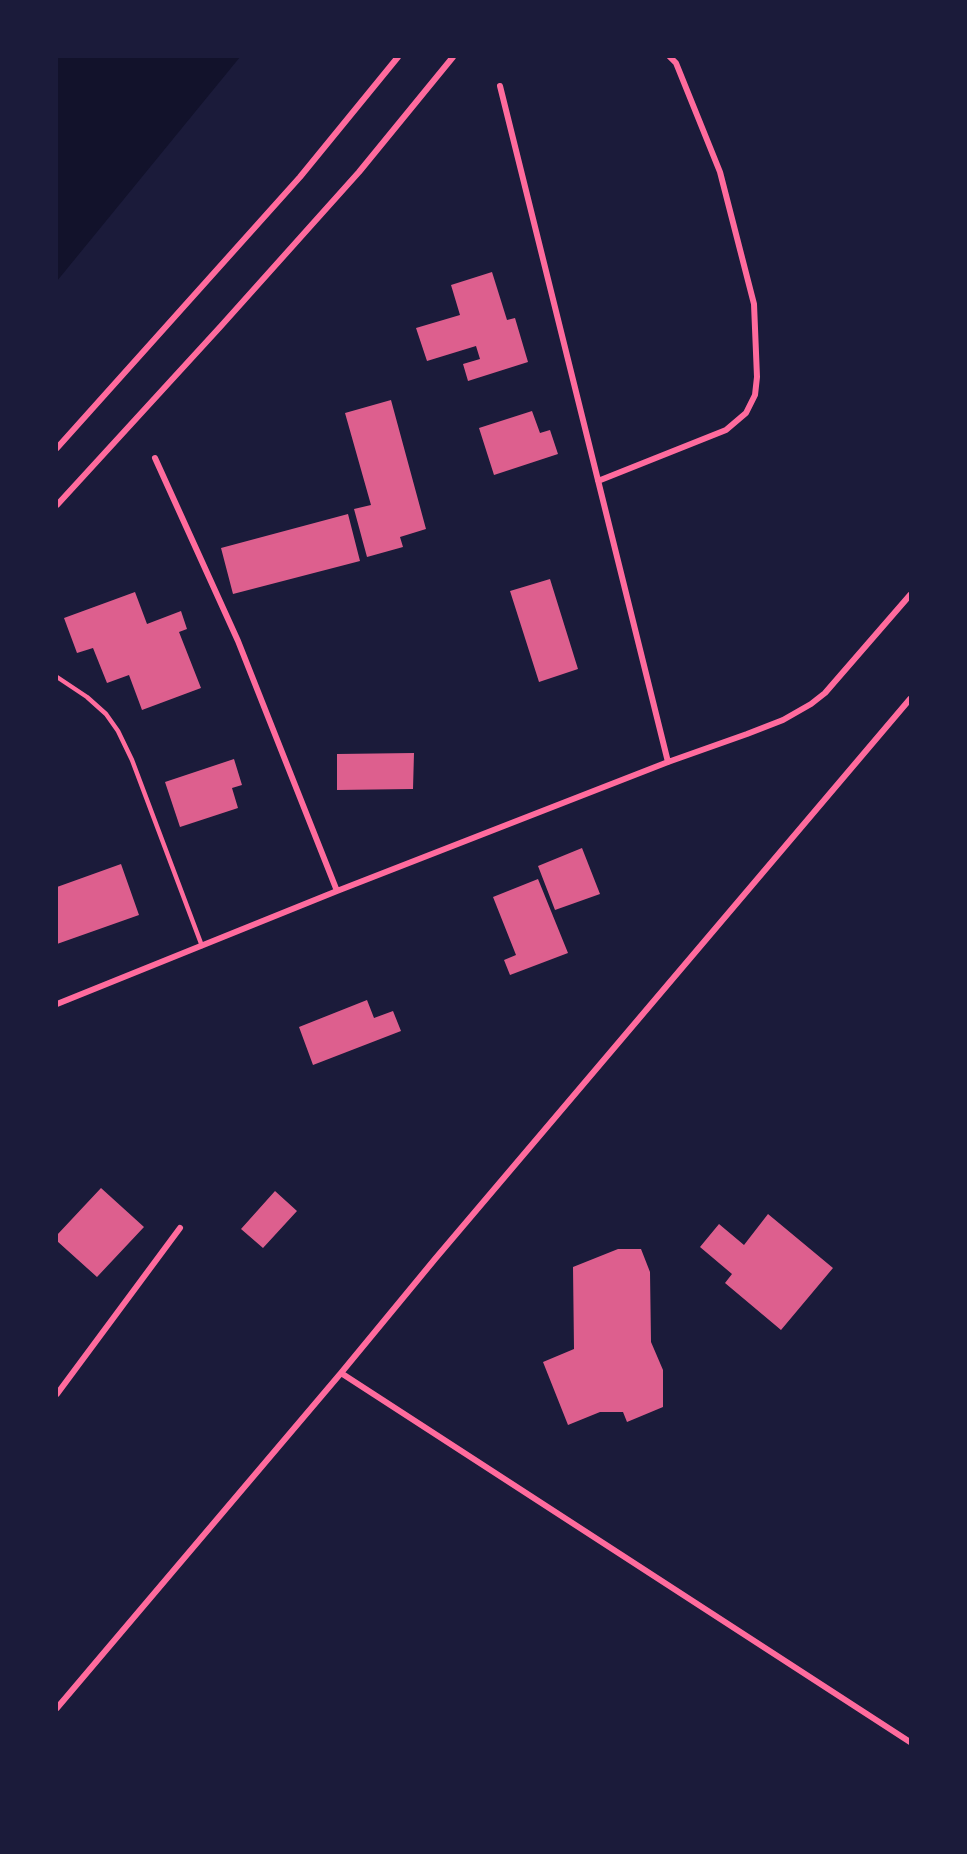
<!DOCTYPE html>
<style>
body{margin:0}
#map{position:relative;width:967px;height:1854px;overflow:hidden;background:#1b1b3a;font-family:"PT Sans",sans-serif}
canvas{display:block}
.frame{position:absolute;inset:0;border:58px solid #1b1b3a;pointer-events:none}
</style>
<div id="map">
<canvas width="967" height="1854"></canvas>
<div class="frame"></div>
</div>
<script>
const c = document.querySelector('canvas').getContext('2d');
c.lineJoin = 'round';
function paint(path, color) { c.fillStyle = color; c.fill(path, 'evenodd'); }
const toPath = rows => new Path2D(rows.map(r => 'M' + r).join(''));
function stroke(path, color, width, dash) { c.strokeStyle = color; c.lineWidth = width; c.lineCap = dash ? 'butt' : 'round'; c.setLineDash(dash || []); c.stroke(path); }
paint(toPath([
 [57,57,240,57,57,281]
]), '#12122b');
paint(toPath([
 [492,272,507,320,515,318,528,362,468,381,463,364,480,359,476,346,427,361,416,328,460,315,451,285],
 [391,400,426,529,400,537,403,547,367,557,354,509,371,505,345,413],
 [532,411,540,433,550,430,558,454,494,475,479,428],
 [348,514,360,561,233,594,221,548],
 [550,579,578,669,539,682,510,591],
 [135,592,147,624,181,611,187,629,179,632,201,688,142,710,129,675,107,683,93,648,77,653,64,618],
 [414,753,413,789,337,790,337,754],
 [234,759,242,785,232,788,238,808,180,827,165,782],
 [582,848,600,894,555,910,538,866],
 [121,864,139,915,57,944,57,887],
 [538,879,568,953,510,975,504,960,516,955,493,897],
 [367,1000,374,1018,393,1011,401,1031,313,1065,299,1027],
 [101,1188,144,1227,97,1277,57,1241,57,1235],
 [275,1191,297,1211,263,1248,241,1229],
 [768,1214,833,1268,781,1330,725,1283,732,1274,700,1247,719,1224,744,1245],
 [618,1249,641,1249,650,1272,651,1342,663,1370,663,1407,627,1422,623,1412,600,1412,568,1425,543,1362,574,1349,573,1267]
]), '#dd5f8e');
stroke(toPath([
 [57,677,87,697,106,714,118,731,132,760,202,946]
]), '#ff6b9d', 4.5);
stroke(toPath([
 [500,86,668,762],
 [57,448,300,177,398,57],
 [155,458,238,641,337,891],
 [598,481,726,430,746,413,755,395,757,377,754,304,720,172,676,63,670,57],
 [57,505,221,326,359,172,453,57],
 [57,1004,337,891,668,762,747,734,783,720,811,704,825,693,910,595],
 [341,1373,910,1742],
 [57,1394,180,1228],
 [57,1708,341,1373,435,1259,910,699]
]), '#ff6b9d', 6);
</script>
